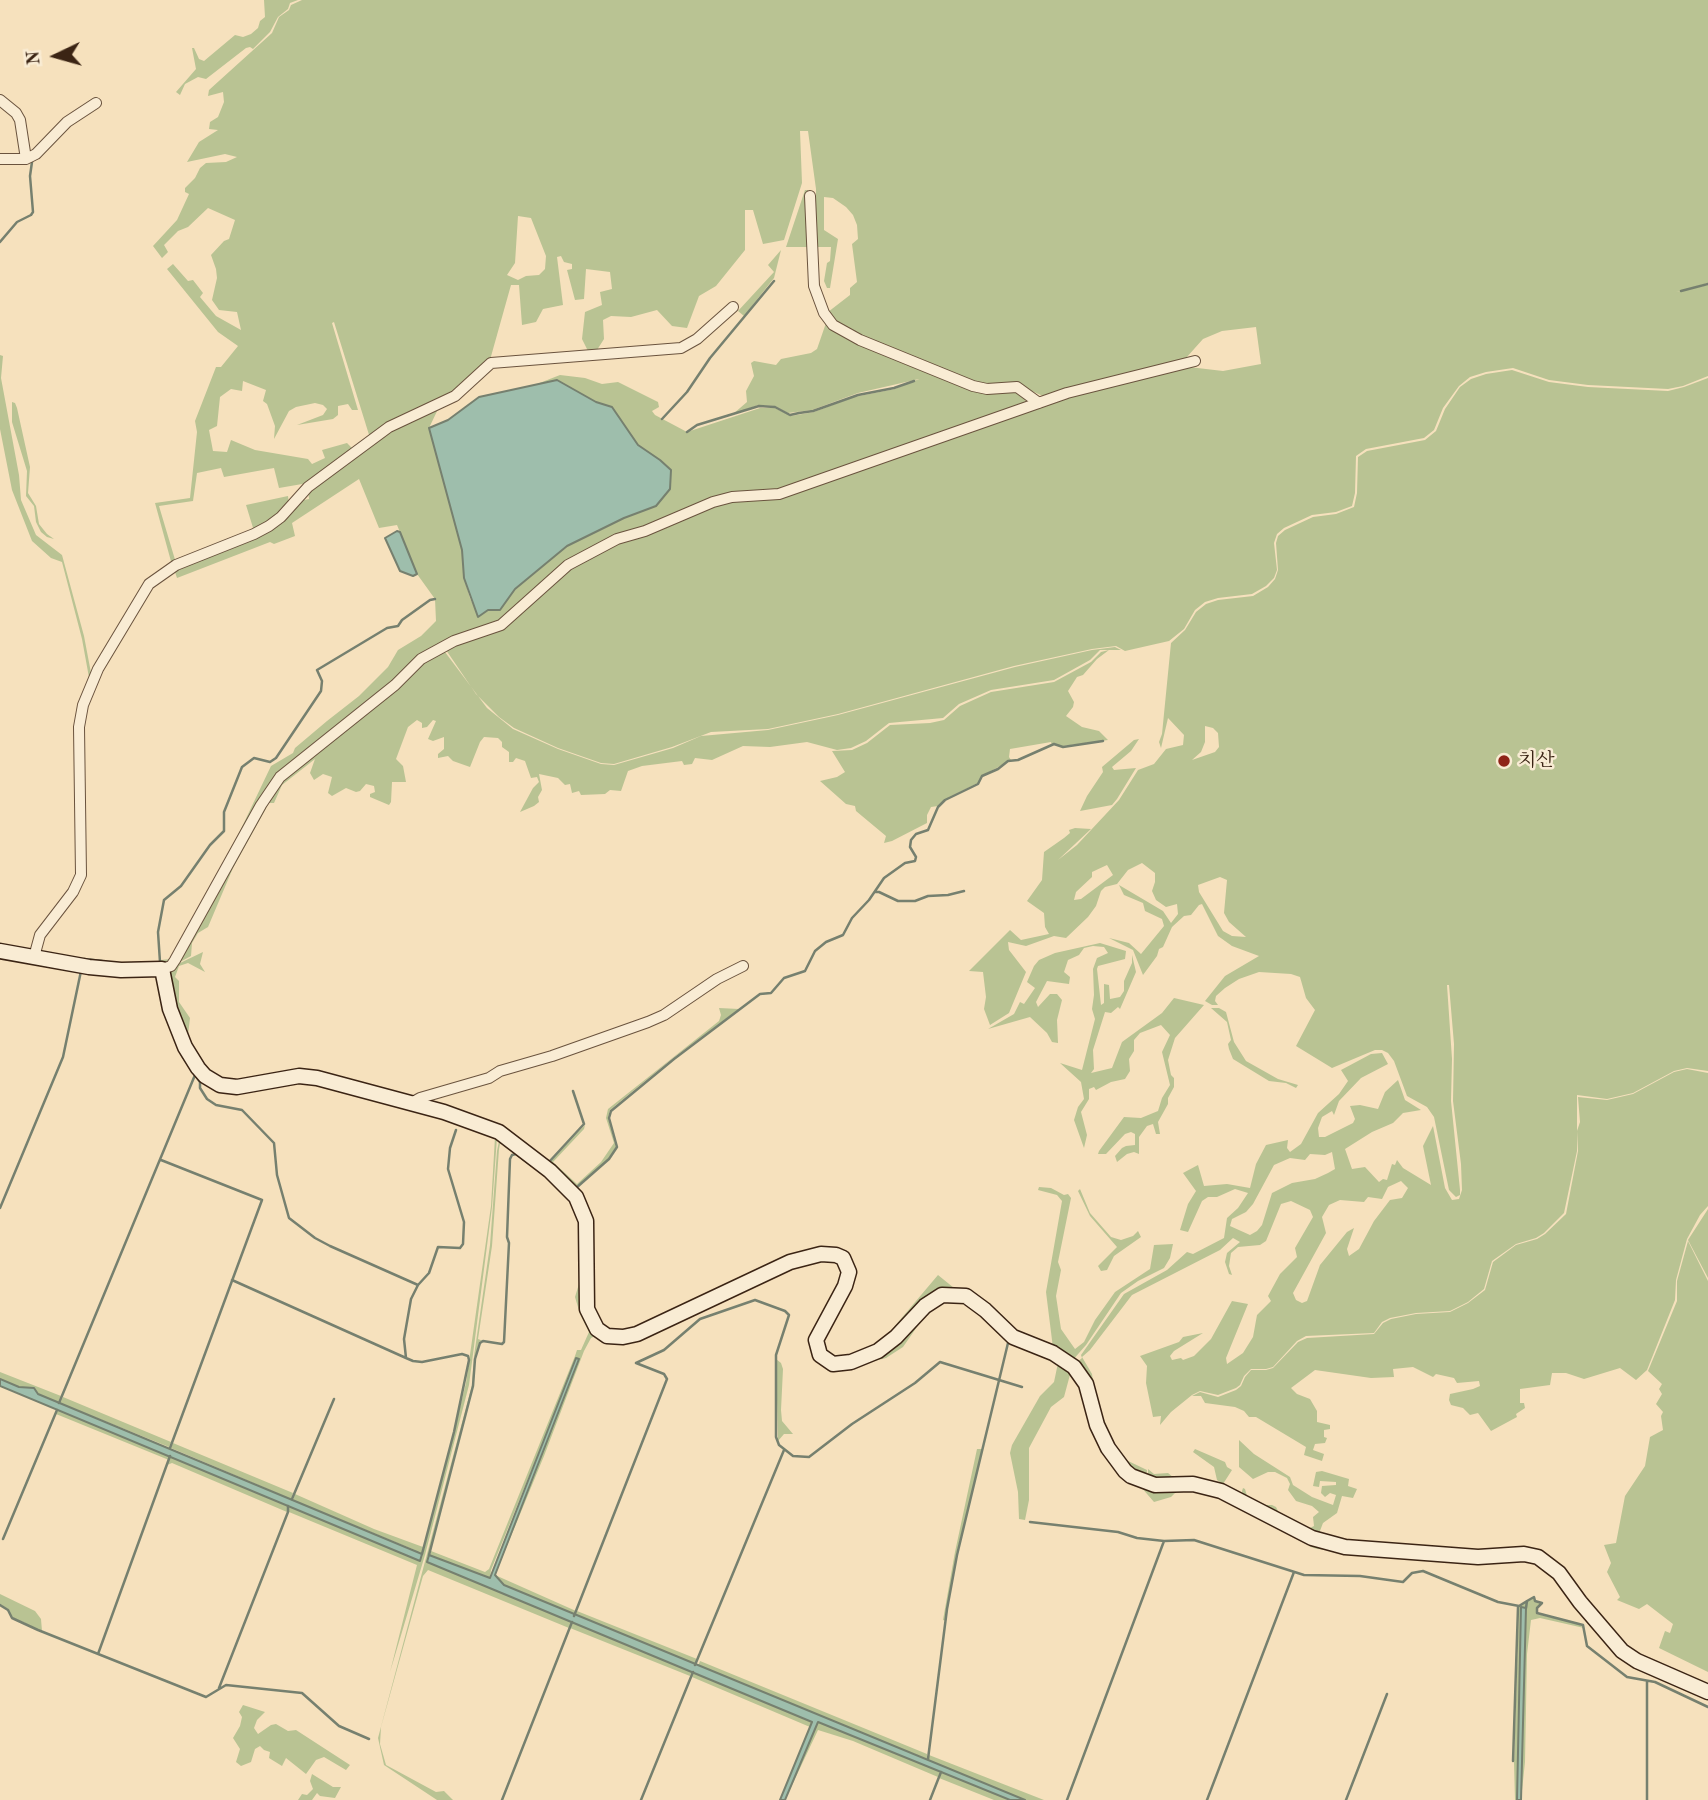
<!DOCTYPE html>
<meta charset="utf-8">
<style>
body{margin:0}
#map{position:relative;width:1708px;height:1800px;overflow:hidden;background:#f6e1bd;font-family:"Old Standard TT",serif}
canvas{display:block}
.north{position:absolute;left:21px;top:21px;width:70px;height:70px;-webkit-text-stroke:5px #f9ecd4;paint-order:stroke;rotate:265deg;font-size:19px;font-weight:700;line-height:28px;text-align:center;color:#3b2414}
.north::after{content:'';display:block;margin:auto;width:24px;height:32px;background:#3b2414;clip-path:polygon(50% 0,100% 100%,50% 72%,0 100%)}
</style>
<div id="map">
<canvas width="1708" height="1800"></canvas>
<div class="north">N</div>
</div>
<script>
const c = document.querySelector('canvas').getContext('2d');
c.lineJoin = 'round';
function paint(path, color) { c.fillStyle = color; c.fill(path, 'evenodd'); }
const toPath = rows => new Path2D(rows.map(r => 'M' + r).join(''));
function stroke(path, color, width, dash) { c.strokeStyle = color; c.lineWidth = width; c.lineCap = dash ? 'butt' : 'round'; c.setLineDash(dash || []); c.stroke(path); }
function label(font, color, halo, rows, align = 'center') {
  c.font = font + ' "Old Standard TT","Noto Serif KR",serif'; c.lineWidth = 5; c.setLineDash([]); c.textBaseline = 'middle'; c.strokeStyle = halo; c.fillStyle = color; for (const [text, x, y, turn = 0] of rows) {
    c.save(); c.translate(x, y); c.rotate((+turn || 0) * Math.PI / 180); c.textAlign = isNaN(turn) ? turn : align; if (halo) c.strokeText(text, 0, 0); c.fillText(text, 0, 0); c.restore();
  }
}
paint(toPath([
 [264,0,298,0,290,3,288,9,278,17,270,32,253,49,250,47,246,48,206,79,198,77,185,84,180,95,176,92,196,69,192,48,194,48,199,59,204,61,235,35,243,37,251,34,258,28,260,21,265,17],
 [302,0,1708,0,1708,283,1676,292,1708,285,1708,376,1683,386,1668,389,1588,385,1549,380,1513,368,1486,372,1470,377,1459,386,1443,408,1434,430,1424,438,1366,449,1356,456,1355,493,1352,506,1336,512,1312,515,1284,528,1277,534,1274,543,1277,570,1274,578,1266,586,1252,594,1218,598,1205,602,1195,610,1184,629,1169,641,1125,651,1116,646,1092,649,1014,666,838,714,768,729,711,732,672,747,614,764,601,763,558,748,514,728,499,717,476,694,444,647,481,635,560,572,606,546,713,504,769,497,1040,404,1189,367,1223,371,1261,364,1256,327,1222,331,1203,339,1186,358,1177,361,1045,397,1023,387,981,386,836,325,828,312,850,295,850,288,857,282,852,244,858,239,857,225,853,215,846,207,833,198,824,197,824,230,838,239,830,288,827,288,824,281,827,263,830,261,831,247,816,247,816,189,808,131,800,131,802,183,784,240,763,244,753,210,745,210,745,250,716,286,699,296,687,328,672,326,657,310,631,317,611,316,603,320,604,339,597,350,588,351,582,339,585,312,602,305,600,292,612,289,610,272,586,269,584,299,575,300,567,270,572,269,572,264,564,262,561,256,557,257,563,305,543,309,536,322,522,325,519,285,511,285,490,360,453,394,370,438,334,322,332,323,358,410,352,410,348,404,338,406,338,415,333,419,297,425,323,415,327,409,323,405,315,403,296,407,289,411,274,439,275,426,267,404,263,401,266,390,243,381,242,391,231,389,220,397,217,426,209,430,213,451,227,452,231,440,255,450,308,459,312,464,325,458,322,450,347,443,354,450,308,483,279,488,274,468,224,477,221,468,197,473,193,501,159,506,176,563,172,565,155,503,190,498,197,432,195,421,216,367,221,367,238,346,218,332,167,269,173,264,188,281,193,280,203,293,200,297,216,316,241,330,237,312,219,310,212,300,217,278,216,269,211,255,224,241,229,239,235,220,208,208,188,227,178,231,164,245,168,252,162,258,153,246,177,220,189,194,185,192,185,188,195,178,200,168,206,163,226,162,237,157,225,154,187,162,199,142,218,130,209,129,210,122,218,117,224,102,223,92,208,96,209,90,272,33,279,17,289,10,291,5],
 [518,216,531,218,546,256,545,269,539,275,526,276,518,280,507,275,515,263],
 [805,190,808,190,809,247,786,247],
 [781,250,774,278,744,316,738,311,774,272,768,265],
 [826,323,855,340,969,388,984,391,1017,390,1026,398,1025,405,791,488,774,492,739,493,720,497,644,528,609,539,557,570,523,603,500,621,480,631,450,640,418,657,387,689,275,779,170,964,160,968,121,968,40,955,38,948,42,935,75,892,83,872,80,727,83,710,94,681,136,605,147,588,158,577,264,532,282,518,299,501,309,499,308,489,388,431,439,407,429,428,462,550,464,578,470,598,478,616,488,610,500,609,515,589,567,546,624,518,656,506,670,489,671,470,660,460,638,445,612,407,596,402,557,380,537,384,560,375,585,378,602,384,618,382,658,402,659,407,652,411,655,415,687,432,760,408,775,408,791,416,814,412,854,397,895,389,919,379,858,393,812,410,788,413,775,406,758,405,733,414,747,402,746,391,754,376,751,363,754,361,776,365,781,359,811,353,817,349],
 [359,479,379,528,397,525,417,574,435,599,436,621,421,636,398,650,388,667,359,696,327,721,295,748,293,753,271,766,240,831,171,959,161,960,157,965,131,966,41,951,41,943,44,933,79,888,84,875,81,727,84,708,91,690,145,596,155,584,168,575,175,572,177,578,270,542,274,544,295,536,292,523],
 [0,355,3,356,1,378,19,475,21,500,36,535,62,555,84,636,91,673,90,683,82,639,62,562,51,558,32,541,12,490,0,429],
 [1512,370,1549,382,1588,387,1668,391,1684,387,1708,378,1708,1071,1687,1068,1674,1071,1633,1093,1607,1099,1577,1095,1577,1151,1564,1213,1544,1233,1536,1238,1516,1244,1492,1261,1484,1289,1468,1302,1450,1311,1416,1313,1390,1318,1382,1322,1374,1333,1306,1336,1297,1341,1273,1367,1266,1369,1251,1369,1244,1376,1240,1385,1236,1388,1218,1395,1200,1391,1192,1395,1171,1412,1160,1425,1161,1416,1153,1417,1146,1383,1147,1366,1140,1356,1179,1342,1183,1337,1203,1333,1174,1351,1170,1356,1172,1360,1181,1358,1183,1360,1194,1356,1211,1339,1232,1301,1248,1304,1226,1358,1227,1364,1243,1353,1253,1337,1257,1315,1271,1301,1268,1296,1280,1274,1297,1257,1295,1248,1313,1217,1310,1210,1291,1201,1281,1204,1266,1241,1260,1245,1238,1247,1231,1253,1229,1266,1232,1275,1229,1274,1225,1262,1227,1253,1240,1242,1233,1238,1220,1250,1132,1295,1090,1350,1082,1357,1092,1374,1096,1401,1115,1446,1124,1459,1147,1470,1146,1480,1125,1468,1075,1364,1082,1358,1081,1355,1124,1294,1167,1270,1187,1252,1193,1254,1224,1238,1227,1218,1238,1208,1248,1193,1235,1189,1217,1197,1208,1197,1202,1201,1188,1232,1180,1230,1188,1204,1196,1191,1183,1173,1198,1165,1204,1186,1227,1184,1250,1188,1256,1164,1266,1145,1288,1140,1287,1148,1290,1152,1301,1144,1318,1113,1339,1094,1348,1081,1341,1070,1371,1054,1382,1053,1388,1064,1361,1078,1339,1101,1334,1115,1332,1111,1322,1117,1318,1128,1319,1137,1325,1137,1353,1123,1355,1119,1350,1106,1360,1105,1378,1109,1385,1092,1398,1080,1405,1100,1421,1110,1403,1113,1393,1123,1372,1132,1345,1149,1352,1169,1365,1167,1379,1182,1383,1179,1387,1180,1392,1164,1395,1165,1397,1160,1403,1168,1431,1185,1423,1146,1433,1126,1445,1188,1452,1200,1459,1199,1462,1190,1461,1164,1453,1101,1454,1044,1449,985,1447,985,1452,1059,1451,1101,1460,1190,1460,1195,1456,1197,1449,1190,1434,1117,1427,1107,1407,1096,1394,1061,1388,1053,1382,1050,1375,1050,1332,1068,1296,1046,1315,1010,1306,998,1300,977,1291,974,1259,972,1239,979,1225,988,1216,996,1215,1001,1218,1005,1212,1005,1205,1001,1225,976,1259,956,1232,946,1218,936,1202,904,1199,905,1191,915,1184,916,1172,927,1163,947,1159,949,1157,956,1143,975,1133,950,1109,938,1129,943,1141,954,1164,926,1162,919,1145,911,1143,903,1124,895,1119,885,1163,911,1171,923,1178,914,1177,904,1166,907,1156,900,1152,891,1155,882,1155,873,1142,863,1128,870,1117,884,1105,887,1101,891,1096,906,1088,917,1066,938,1054,936,1026,946,1008,942,1009,950,1026,972,1009,1013,990,1025,984,1009,986,997,983,972,969,971,1010,930,1021,940,1049,934,1045,927,1044,913,1027,901,1042,880,1044,852,1064,838,1070,833,1069,830,1075,828,1091,829,1058,860,1077,845,1119,800,1138,770,1154,764,1166,749,1183,745,1184,735,1168,718,1161,748,1159,742,1162,734,1171,643,1185,630,1196,612,1206,604,1218,600,1253,596,1268,587,1275,579,1278,570,1276,543,1278,536,1285,530,1313,517,1336,514,1354,507,1357,493,1358,457,1367,451,1425,440,1436,431,1445,409,1460,387,1471,379,1486,374],
 [1205,726,1213,728,1218,733,1219,747,1215,752,1192,760,1201,752,1205,742],
 [1107,865,1113,875,1081,899,1074,900,1076,892,1092,877,1092,872],
 [1220,877,1227,880,1224,913,1229,922,1246,937,1232,936,1223,931,1199,892,1198,885],
 [1332,1152,1335,1169,1328,1173,1315,1179,1292,1183,1272,1193,1262,1225,1257,1231,1250,1235,1230,1226,1232,1219,1246,1212,1253,1204,1274,1165,1290,1158,1305,1160,1310,1154,1325,1155],
 [1401,1181,1408,1188,1402,1198,1390,1200,1374,1221,1359,1249,1349,1256,1347,1249,1354,1228,1347,1232,1320,1265,1307,1301,1302,1303,1296,1300,1293,1293,1326,1233,1322,1217,1329,1205,1340,1200,1364,1202,1368,1197,1382,1199,1388,1187],
 [12,402,15,403,17,408,30,467,28,493,36,506,39,524,47,534,54,539,47,537,41,532,36,522,34,506,26,496,27,471,12,422],
 [288,496,289,505,272,520,254,531,246,505],
 [1115,647,1121,650,1100,650,1090,660,1054,680,991,690,959,704,943,718,889,723,866,741,851,748,837,750,807,742,770,747,743,746,712,760,695,758,692,764,684,765,682,761,642,766,628,771,621,791,610,790,605,794,581,795,579,791,572,793,570,784,565,785,558,778,539,774,542,790,538,797,539,802,534,806,520,812,533,788,539,782,537,777,531,778,525,761,516,758,513,762,509,762,509,752,502,747,502,742,498,738,484,737,480,742,470,767,453,761,448,756,438,758,438,754,444,749,444,737,433,741,428,739,436,721,433,720,427,727,422,728,422,723,417,720,408,727,396,759,403,766,406,782,392,782,391,802,389,805,370,797,370,794,375,792,374,786,366,784,360,791,356,792,346,788,332,796,328,793,332,777,323,774,314,780,310,773,315,759,282,785,274,803,269,803,233,868,208,927,198,933,192,943,191,956,180,962,177,961,279,782,409,673,442,648,487,708,513,729,558,749,601,764,614,765,673,748,701,736,768,730,838,715,1015,667,1092,650],
 [1109,650,1097,659,1083,675,1077,677,1068,691,1074,702,1073,707,1066,716,1082,727,1099,731,1108,740,1063,746,1052,745,1051,742,1010,749,1009,757,1011,760,982,776,978,783,949,797,938,806,931,807,927,815,927,823,892,841,884,843,886,836,856,811,855,806,846,804,820,781,837,777,845,772,832,751,852,750,867,743,890,725,930,723,944,720,960,706,991,692,1054,682,1091,662,1101,652],
 [1139,739,1131,751,1112,767,1114,770,1136,768,1117,799,1112,805,1080,811,1087,796,1103,772,1102,767,1134,740],
 [1100,943,1126,951,1125,959,1098,966,1097,969,1101,1005,1104,1003,1104,984,1109,985,1110,999,1120,997,1124,991,1124,981,1132,963,1132,955,1136,972,1120,1009,1118,1007,1111,1013,1105,1012,1093,1050,1094,1069,1091,1073,1112,1068,1122,1042,1162,1013,1174,998,1204,1005,1175,1038,1168,1060,1171,1075,1174,1078,1174,1087,1168,1098,1168,1104,1158,1122,1160,1134,1156,1134,1153,1124,1147,1126,1139,1137,1139,1154,1134,1152,1127,1154,1117,1162,1115,1156,1122,1148,1126,1146,1135,1145,1135,1134,1131,1132,1125,1134,1106,1154,1098,1154,1099,1151,1124,1117,1141,1118,1158,1111,1162,1098,1170,1085,1162,1052,1170,1035,1161,1025,1140,1033,1134,1040,1134,1051,1129,1059,1130,1071,1125,1079,1111,1082,1096,1090,1094,1087,1089,1089,1089,1099,1081,1112,1087,1135,1084,1148,1074,1120,1078,1107,1084,1099,1081,1082,1060,1063,1082,1070,1095,1019,1092,1009,1094,995,1093,969,1097,958,1108,953,1104,947,1093,946,1084,948,1079,955,1068,960,1064,972,1070,977,1069,984,1047,981,1036,1002,1038,1007,1050,994,1057,994,1062,1000,1057,1020,1058,1043,1052,1042,1047,1033,1030,1017,988,1029,1014,1014,1020,1002,1024,1004,1035,988,1027,982,1034,966,1039,960,1055,953],
 [203,952,200,964,205,972,188,963,179,966,175,977,179,981,179,1002,190,1018,188,1035,191,1043,201,1057,206,1069,215,1079,221,1082,227,1082,302,1071,357,1083,356,1087,303,1075,226,1086,206,1075,195,1061,174,1015,165,971,177,962,180,963],
 [719,1008,739,1009,673,1058,610,1110,608,1118,616,1147,608,1159,577,1187,553,1165,548,1164,585,1125,584,1129,553,1162,577,1184,601,1162,614,1143,606,1118,608,1109,719,1021,721,1015],
 [1211,1008,1219,1008,1226,1012,1234,1042,1246,1061,1278,1079,1298,1085,1296,1088,1286,1083,1269,1081,1233,1059,1229,1049,1228,1044,1231,1040,1227,1022],
 [1687,1069,1708,1073,1708,1206,1700,1215,1687,1239,1676,1280,1675,1300,1647,1370,1636,1380,1620,1368,1584,1379,1566,1373,1552,1373,1550,1385,1520,1389,1520,1403,1524,1403,1525,1408,1516,1414,1517,1417,1491,1431,1478,1413,1470,1415,1463,1408,1451,1405,1449,1400,1450,1394,1473,1389,1480,1386,1479,1381,1457,1383,1454,1378,1436,1374,1433,1377,1413,1367,1393,1369,1394,1377,1371,1378,1315,1370,1291,1388,1297,1394,1310,1399,1317,1411,1317,1422,1330,1425,1330,1429,1324,1430,1324,1437,1327,1438,1325,1443,1315,1444,1313,1450,1324,1454,1322,1461,1304,1455,1306,1447,1256,1417,1249,1417,1244,1411,1235,1407,1205,1403,1201,1396,1192,1396,1200,1392,1218,1397,1236,1390,1241,1386,1245,1377,1251,1370,1266,1370,1273,1368,1298,1342,1307,1338,1374,1334,1383,1323,1391,1319,1416,1314,1450,1312,1468,1303,1485,1290,1493,1262,1516,1245,1537,1239,1545,1234,1566,1214,1578,1151,1577,1131,1580,1122,1578,1097,1607,1100,1633,1094,1674,1072],
 [495,1137,497,1137,492,1207,469,1385,425,1555,390,1672,417,1565,289,1512,287,1509,288,1506,423,1553,466,1383,491,1206],
 [503,1137,558,1179,578,1203,584,1221,585,1310,591,1325,602,1336,618,1339,638,1336,774,1271,806,1259,822,1256,841,1260,847,1272,843,1285,820,1326,814,1340,818,1356,832,1366,851,1364,879,1353,897,1338,927,1307,943,1297,965,1298,984,1311,1011,1338,1052,1355,1073,1368,1084,1385,1096,1425,1107,1449,1123,1473,1130,1478,1154,1487,1193,1486,1220,1492,1311,1540,1344,1549,1478,1559,1524,1556,1538,1558,1558,1575,1578,1604,1621,1652,1636,1662,1666,1674,1708,1694,1708,1696,1624,1657,1579,1606,1557,1576,1535,1560,1473,1561,1317,1549,1311,1547,1301,1537,1214,1493,1178,1490,1171,1497,1154,1502,1141,1487,1126,1478,1109,1457,1092,1422,1083,1386,1071,1371,1064,1397,1051,1407,1029,1448,1029,1500,1025,1520,1019,1519,1018,1492,1010,1453,1012,1445,1040,1396,1054,1382,1058,1363,1053,1358,1017,1345,982,1312,969,1303,955,1299,937,1304,926,1314,903,1347,886,1358,839,1370,825,1368,816,1360,811,1341,844,1279,844,1272,840,1262,830,1258,808,1261,776,1272,773,1277,766,1276,647,1335,618,1341,604,1339,597,1335,591,1338,584,1351,544,1456,495,1575,576,1611,574,1615,504,1585,494,1576,579,1359,577,1358,491,1570,490,1578,430,1555,431,1551,485,1572,489,1569,575,1356,577,1350,581,1350,589,1332,580,1314,575,1297,582,1274,582,1238,578,1207,565,1190,546,1173,527,1162,504,1142,500,1144,499,1149,492,1246,478,1339,483,1341,480,1341,474,1359,473,1386,427,1562,571,1622,569,1628,428,1570,423,1576,381,1727,380,1744,386,1765,436,1792,444,1791,453,1800,437,1800,384,1765,378,1738,472,1385,474,1356,490,1245,497,1151,499,1141],
 [1039,1187,1051,1188,1064,1195,1068,1194,1071,1198,1058,1262,1061,1270,1056,1296,1061,1329,1075,1349,1084,1342,1095,1320,1115,1292,1150,1269,1154,1245,1173,1244,1170,1258,1164,1268,1138,1281,1121,1293,1086,1345,1072,1361,1019,1338,976,1300,960,1290,961,1288,981,1301,1018,1335,1053,1348,1046,1292,1062,1201,1057,1195,1038,1190],
 [1080,1189,1090,1213,1111,1237,1121,1240,1133,1236,1138,1231,1141,1237,1114,1256,1107,1270,1101,1271,1098,1266,1117,1247,1090,1216,1078,1191],
 [1708,1209,1708,1278,1688,1240],
 [1688,1241,1708,1281,1708,1672,1659,1648,1665,1631,1670,1633,1673,1624,1647,1604,1639,1609,1617,1600,1620,1597,1607,1572,1611,1563,1604,1545,1616,1543,1625,1496,1645,1466,1650,1437,1663,1430,1661,1416,1663,1412,1656,1404,1662,1394,1659,1389,1662,1384,1648,1371,1677,1301,1677,1281],
 [938,1275,954,1288,953,1291,885,1342,860,1356,842,1358,866,1350,883,1340],
 [776,1359,781,1363,783,1369,781,1410,782,1421,793,1434,784,1434,778,1441],
 [0,1372,61,1396,58,1402,38,1394,34,1388,19,1387,0,1379],
 [63,1397,171,1442,169,1447,60,1403],
 [58,1410,169,1456,169,1460,56,1414],
 [1239,1440,1254,1454,1290,1477,1293,1485,1312,1497,1333,1505,1336,1495,1330,1493,1325,1497,1321,1493,1322,1486,1336,1485,1336,1482,1320,1481,1319,1487,1313,1486,1316,1472,1322,1471,1349,1479,1348,1486,1357,1489,1353,1498,1342,1496,1337,1513,1323,1523,1318,1536,1341,1542,1387,1546,1386,1548,1344,1545,1319,1538,1223,1490,1204,1483,1148,1481,1148,1469,1154,1474,1168,1473,1173,1477,1211,1482,1243,1497,1242,1491,1243,1488,1245,1489,1247,1496,1260,1505,1272,1505,1276,1507,1279,1513,1299,1523,1310,1528,1314,1526,1313,1517,1319,1512,1312,1506,1296,1501,1288,1490,1290,1484,1287,1478,1275,1472,1268,1472,1253,1479,1239,1467],
 [173,1443,293,1493,291,1499,171,1448],
 [977,1449,983,1449,956,1555,946,1621,943,1620,955,1552],
 [1195,1449,1225,1462,1227,1467,1232,1470,1223,1484,1217,1480,1214,1467,1193,1452],
 [170,1457,287,1506,287,1512,172,1463,167,1465],
 [295,1494,374,1529,423,1547,422,1553,293,1500],
 [0,1594,35,1611,41,1619,42,1631,12,1617,8,1609,0,1604],
 [1534,1598,1535,1601,1541,1603,1536,1608,1537,1614,1579,1624,1584,1628,1540,1618,1531,1620,1527,1654,1525,1762,1521,1800,1526,1609,1521,1608,1517,1800,1515,1800,1514,1762,1519,1606],
 [577,1611,697,1659,694,1665,575,1616],
 [572,1622,692,1671,690,1676,570,1628],
 [700,1661,927,1754,927,1759,698,1666],
 [694,1672,812,1722,810,1727,692,1677],
 [243,1705,265,1712,257,1720,254,1728,258,1734,271,1725,276,1724,288,1731,296,1730,350,1765,346,1770,324,1757,316,1760,306,1774,286,1758,282,1766,269,1758,270,1752,264,1750,260,1746,255,1749,251,1762,241,1766,236,1762,240,1749,233,1738,240,1726,242,1717,239,1712],
 [818,1722,940,1771,938,1777,853,1741,818,1730,785,1800],
 [929,1755,1044,1800,1025,1800,928,1760],
 [941,1772,1010,1800,994,1800,939,1778],
 [312,1774,333,1787,341,1787,335,1798,320,1796,317,1793,312,1800,298,1800,302,1794,307,1795,313,1789,310,1781]
]), '#b9c393');
const water = toPath([
 [557,380,596,402,612,407,638,445,660,460,671,470,670,489,656,506,624,518,567,546,515,589,500,610,488,610,478,617,464,578,462,550,429,428,448,420,479,397,557,380],
 [397,531,400,532,417,574,413,576,400,571,385,538,397,531],
 [576,1358,579,1359,495,1575,504,1585,1025,1800,1010,1800,818,1722,785,1800,780,1800,812,1722,427,1562,429,1555,490,1578,576,1358],
 [0,1379,19,1387,34,1388,38,1394,422,1554,420,1561,0,1386,0,1379],
 [1521,1607,1526,1608,1521,1800,1517,1800,1521,1607]
]);
paint(water, '#9ebeac');
stroke(water, '#76806f', 2);
stroke(toPath([
 [0,242,17,222,31,215,33,212,30,176,32,162],
 [1681,291,1708,284],
 [662,419,687,392,710,358,774,281],
 [687,432,697,425,759,406,775,407,790,415,799,413,813,411,858,395,894,388,914,381],
 [875,892,879,892,898,901,915,901,928,896,948,895,964,891],
 [84,959,102,961],
 [160,962,158,932,164,900,181,886,210,845,224,831,224,812,242,767,254,758,270,762,276,758,321,691,322,681,317,670,387,628,398,626,402,620,430,600,435,599],
 [183,1057,200,1082,200,1088,207,1099,216,1105,242,1110,274,1143,277,1175,289,1218,315,1238,330,1246,418,1285],
 [161,1160,262,1200,170,1448],
 [549,1162,584,1124,573,1091],
 [576,1188,609,1159,617,1147,609,1118,611,1111,674,1059,760,994,771,993,784,978,805,971,815,951,826,942,843,935,852,918,869,900,884,878,905,863,915,861,916,857,910,847,911,840,916,834,928,830,938,807,945,800,978,784,982,776,998,769,1008,761,1018,760,1054,744,1063,747,1103,741],
 [0,1208,63,1057,81,971],
 [232,1280,406,1358],
 [59,1403,195,1075],
 [292,1499,334,1399],
 [1030,1522,1118,1532,1137,1538,1164,1541,1194,1540,1304,1575,1360,1576,1403,1582,1412,1573,1423,1571,1498,1602,1519,1606,1527,1601,1526,1608],
 [3,1539,57,1410],
 [422,1554,454,1432,469,1360,468,1356,462,1354,422,1362,413,1361,406,1358,404,1339,411,1299,418,1285,429,1273,438,1247,460,1248,463,1244,464,1222,448,1169,450,1148,456,1130],
 [429,1555,473,1386,475,1359,480,1343,483,1341,502,1344,504,1342,509,1243,507,1237,510,1159,512,1155,516,1154,531,1165],
 [1527,1601,1534,1597,1535,1601,1542,1603,1537,1608,1537,1613,1583,1625,1587,1646,1627,1677,1655,1682,1708,1707],
 [0,1605,8,1610,12,1618,38,1630,206,1697,226,1685,302,1693,339,1726,369,1739],
 [574,1616,667,1379,664,1374,636,1363,664,1350,700,1319,755,1300,785,1311,789,1315,776,1355,776,1437,779,1445,793,1456,809,1457,852,1424,915,1383,940,1362,1022,1387],
 [98,1654,170,1456],
 [695,1665,784,1450],
 [219,1688,288,1512,288,1506],
 [928,1759,947,1609,957,1555,1008,1343],
 [1513,1761,1518,1607],
 [502,1800,572,1622],
 [641,1800,693,1672],
 [930,1800,941,1772],
 [1067,1800,1164,1541],
 [1207,1800,1294,1572],
 [1346,1800,1387,1694],
 [1647,1800,1647,1681]
]), '#76806f', 2.5);
const street = toPath([
 [0,100,16,113,20,120,26,159],
 [0,159,26,159,36,154,67,122,96,103],
 [810,196,814,286,824,313,833,325,860,340,973,386,987,389,1017,387,1039,403],
 [34,957,40,935,73,892,81,875,79,727,83,705,98,669,149,584,176,565,254,534,269,526,281,517,308,487,389,427,455,396,491,363,681,348,697,339,733,307],
 [162,969,171,966,175,960,261,805,280,777,395,685,421,659,454,641,501,625,568,565,617,539,645,531,713,502,732,497,779,494,1067,393,1195,361],
 [411,1103,420,1098,489,1078,500,1071,552,1056,648,1022,664,1015,717,979,743,966]
]);
const secondary = toPath([
 [0,951,89,967,121,970,162,969,170,1009,185,1047,198,1068,205,1076,220,1085,237,1087,299,1076,317,1078,444,1112,499,1132,550,1171,576,1197,586,1221,587,1309,597,1329,607,1336,623,1337,637,1334,790,1262,821,1254,836,1255,843,1258,849,1272,845,1286,816,1340,820,1355,833,1364,851,1362,878,1351,896,1337,925,1306,942,1295,966,1296,985,1310,1013,1337,1053,1353,1074,1367,1086,1384,1097,1425,1108,1448,1125,1471,1131,1476,1155,1485,1193,1484,1221,1491,1312,1538,1345,1547,1478,1557,1524,1554,1538,1557,1559,1573,1580,1602,1622,1651,1637,1661,1708,1692]
]);
stroke(street, '#6a533e', 12);
stroke(secondary, '#3b2414', 17);
stroke(street, '#f9ecd4', 10);
stroke(secondary, '#f9ecd4', 14);
for (const [x, y, r, color] of [
 [1504,761,7,"#8f2418"]
]) { const dot = new Path2D(); dot.arc(x, y, r, 0, 2 * Math.PI); c.fillStyle = color; c.fill(dot); stroke(dot, '#f9ecd4', 2.5); }
label('19px', '#3b2414', '#f9ecd4', [
 ["치산",1518,761]
], 'left');
</script>
